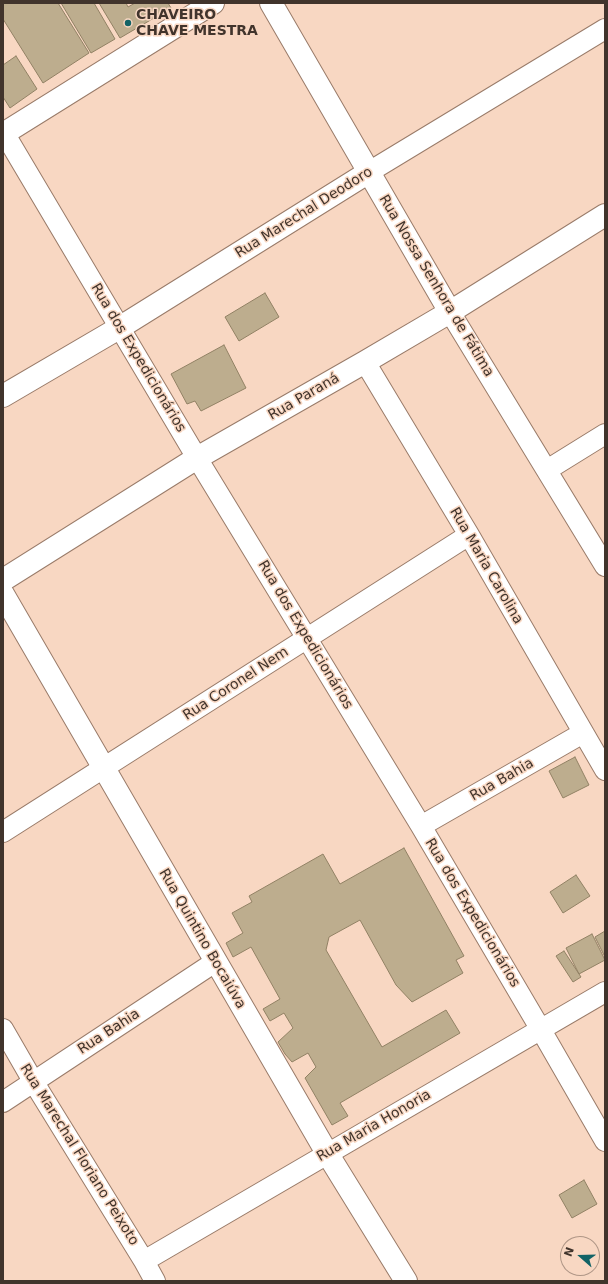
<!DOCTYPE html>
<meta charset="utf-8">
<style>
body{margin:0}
#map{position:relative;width:608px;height:1284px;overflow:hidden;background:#f8d7c2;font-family:"DejaVu Sans",sans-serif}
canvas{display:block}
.frame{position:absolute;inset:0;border:4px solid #41342c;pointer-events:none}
.north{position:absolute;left:560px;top:1236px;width:40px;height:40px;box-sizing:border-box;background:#f8d7c2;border:1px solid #af9686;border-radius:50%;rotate:290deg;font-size:11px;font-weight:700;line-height:16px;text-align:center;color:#41342c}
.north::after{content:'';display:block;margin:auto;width:14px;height:18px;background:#126366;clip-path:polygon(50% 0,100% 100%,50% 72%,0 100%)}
</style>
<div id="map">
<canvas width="608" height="1284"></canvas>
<div class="frame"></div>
<div class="north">N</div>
</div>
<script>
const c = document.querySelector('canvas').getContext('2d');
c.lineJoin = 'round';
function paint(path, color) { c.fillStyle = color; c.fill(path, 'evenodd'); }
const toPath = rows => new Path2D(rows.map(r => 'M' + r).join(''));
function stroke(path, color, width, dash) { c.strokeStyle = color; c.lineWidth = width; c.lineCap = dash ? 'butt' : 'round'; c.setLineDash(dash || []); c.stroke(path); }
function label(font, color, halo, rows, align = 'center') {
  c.font = font + ' "DejaVu Sans",sans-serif'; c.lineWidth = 3; c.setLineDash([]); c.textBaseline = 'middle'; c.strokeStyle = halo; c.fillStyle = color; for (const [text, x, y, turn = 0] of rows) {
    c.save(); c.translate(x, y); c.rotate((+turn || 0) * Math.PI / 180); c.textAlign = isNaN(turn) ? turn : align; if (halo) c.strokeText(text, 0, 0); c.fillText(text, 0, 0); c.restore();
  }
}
const building = toPath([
 [5,3,58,3,89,53,43,83,3,19,3,5,5,3],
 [61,3,94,3,115,39,91,53,61,3],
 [99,3,126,3,128,7,135,3,168,3,171,8,120,38,99,3],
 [16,56,37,89,10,108,3,97,3,65,16,56],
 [265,293,279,317,239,341,225,317,265,293],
 [224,345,246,388,201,411,195,401,187,404,171,374,224,345],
 [575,757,589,785,563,798,549,771,575,757],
 [404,848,464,956,456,960,463,973,412,1002,396,985,360,920,329,937,326,950,382,1047,446,1010,460,1033,340,1103,348,1116,332,1125,305,1078,316,1067,308,1053,292,1062,285,1054,278,1042,293,1028,284,1013,270,1021,263,1009,280,999,251,947,233,957,226,943,243,933,232,913,252,902,249,896,323,854,340,884,404,848],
 [576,875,590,896,563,913,550,892,576,875],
 [605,931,605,957,595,937,605,931],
 [592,934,605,960,579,974,566,948,592,934],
 [564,951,581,977,573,982,556,956,564,951],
 [584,1180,597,1204,572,1218,559,1195,584,1180]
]);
paint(building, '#bdad8e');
stroke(building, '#918164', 1);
const street = toPath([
 [3,131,197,458,421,826,541,1030,605,1141],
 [369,172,605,29],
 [450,312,605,566],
 [365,362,469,535,605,770],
 [547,470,605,434],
 [421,826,583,733],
 [3,832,469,535],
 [3,1029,33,1081,144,1261,155,1281],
 [3,1102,215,962],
 [144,1261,605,992]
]);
const secondary = toPath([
 [271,3,450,312],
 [3,134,213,3],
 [3,396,119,328,369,172],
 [3,580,197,458,365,362,450,312,605,215],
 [3,594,327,1153,406,1281]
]);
stroke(street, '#997b69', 22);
stroke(secondary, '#997b69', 24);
stroke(street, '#fff', 20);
stroke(secondary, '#fff', 22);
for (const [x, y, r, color] of [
 [128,23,4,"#126366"]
]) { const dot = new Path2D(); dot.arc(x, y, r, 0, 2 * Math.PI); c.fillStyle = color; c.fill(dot); stroke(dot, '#f8d7c2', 1.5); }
label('bold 14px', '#41342c', '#f8d7c2', [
 ["CHAVEIRO",136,15],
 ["CHAVE MESTRA",136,31]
], 'left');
label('14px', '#41342c', '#f8d7c2', [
 ["Rua Marechal Deodoro",304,213,-32],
 ["Rua Nossa Senhora de Fátima",436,286,59],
 ["Rua dos Expedicionários",138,358,59],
 ["Rua Paraná",304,397,-30],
 ["Rua Maria Carolina",486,566,60],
 ["Rua dos Expedicionários",305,635,59],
 ["Rua Coronel Nem",236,684,-33],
 ["Rua Bahia",502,780,-30],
 ["Rua dos Expedicionários",472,913,59],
 ["Rua Quintino Bocaiúva",202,939,60],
 ["Rua Bahia",109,1032,-33],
 ["Rua Maria Honoria",374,1126,-30],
 ["Rua Marechal Floriano Peixoto",79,1155,58]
]);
</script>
